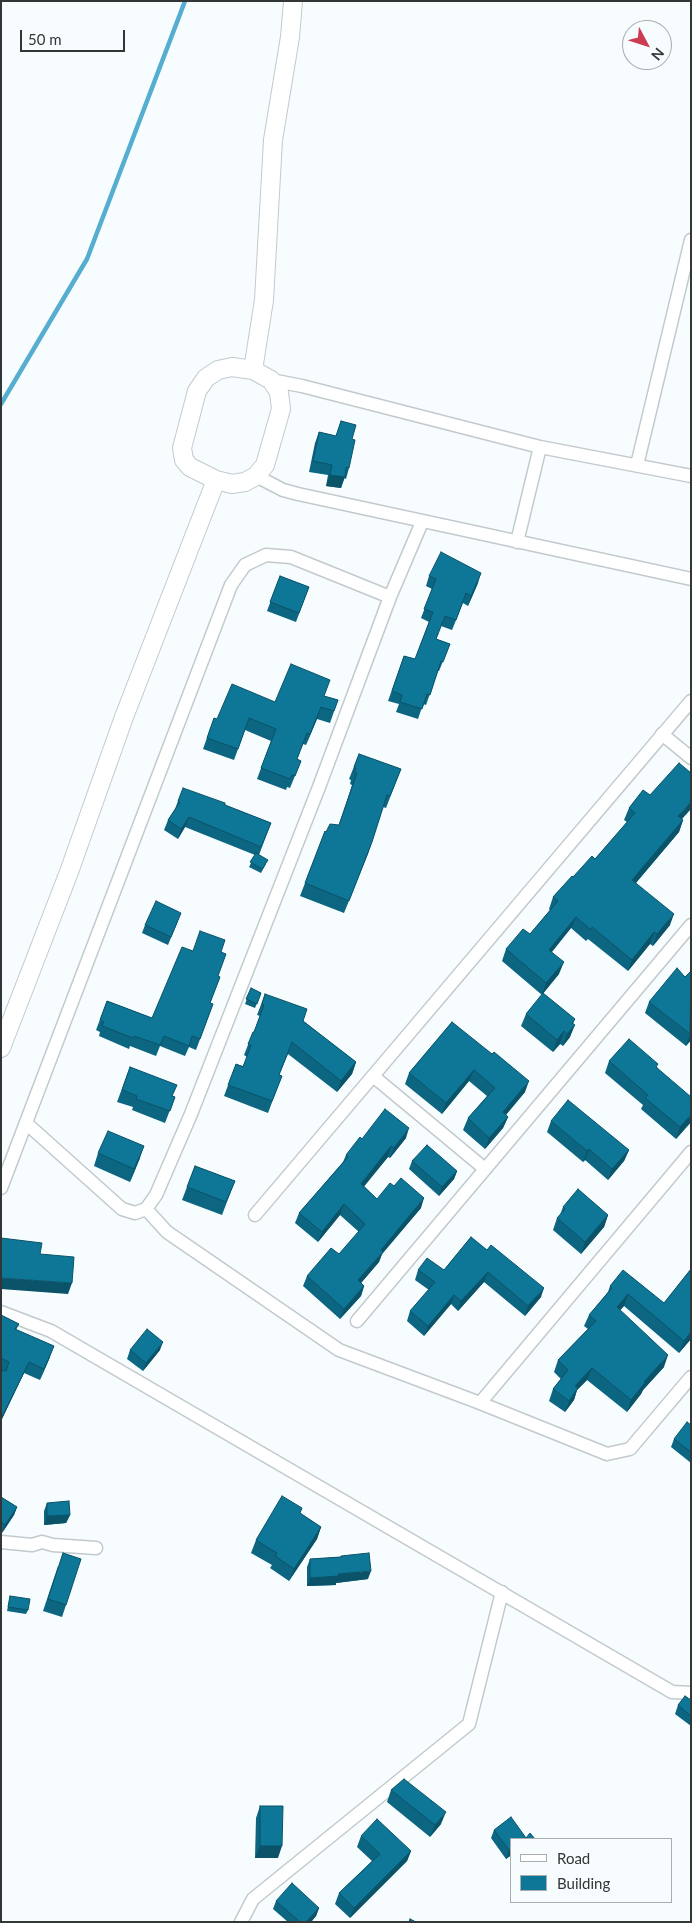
<!DOCTYPE html>
<style>
body{margin:0}
#map{position:relative;width:692px;height:1923px;overflow:hidden;background:#f7fcfe;font-family:Lato,sans-serif}
canvas{display:block}
.frame{position:absolute;inset:0;border:2px solid #333637;pointer-events:none}
.legend{position:absolute;left:510px;top:1838px;width:162px;height:65px;box-sizing:border-box;background:#f7fcfe;border:1px solid #a9adae;margin:0;padding:6px 9px;list-style:none;font-size:15px;color:#333637}
.legend li{display:flex;align-items:center;gap:10px;height:25px}
.legend b{width:25px;border:1px solid #a9adae}
.north{position:absolute;left:622px;top:20px;width:50px;height:50px;box-sizing:border-box;background:#f7fcfe;border:1px solid #a9adae;border-radius:50%;rotate:130deg;font-size:14px;font-weight:700;line-height:20px;text-align:center;color:#333637}
.north::after{content:'';display:block;margin:auto;width:18px;height:22px;background:#cc3c52;clip-path:polygon(50% 0,100% 100%,50% 72%,0 100%)}
.scale{position:absolute;left:20px;top:30px;width:105px;height:22px;box-sizing:border-box;border:2px solid #333637;border-top:0;padding-left:6px;font-size:15px;line-height:18px;white-space:nowrap;color:#333637;-webkit-text-stroke:4px #f7fcfe;paint-order:stroke}
</style>
<div id="map">
<canvas width="692" height="1923"></canvas>
<div class="frame"></div>
<ul class="legend">
<li><b style="height:6px;background:#fff"></b>Road</li>
<li><b style="height:14px;background:#0e7696"></b>Building</li>
</ul>
<div class="north">N</div>
<div class="scale">50 m</div>
</div>
<script>
const c = document.querySelector('canvas').getContext('2d');
c.lineJoin = 'round';
const toPath = rows => new Path2D(rows.map(r => 'M' + r).join(''));
function stroke(path, color, width, dash) { c.strokeStyle = color; c.lineWidth = width; c.lineCap = dash ? 'butt' : 'round'; c.setLineDash(dash || []); c.stroke(path); }
function paint(path, color) { c.fillStyle = color; c.fill(path, 'evenodd'); }
stroke(toPath([
 [1,404,87,259,185,1]
]), '#55adcf', 4.5);
const street = toPath([
 [271,380,302,386,540,447,691,476],
 [637,465,691,240],
 [256,476,283,490,298,494,691,579],
 [517,542,540,447],
 [662,734,691,758],
 [373,1076,485,1169],
 [26,1123,122,1209,135,1213,146,1209,156,1195,191,1114,319,787,390,597,422,522],
 [1,1188,231,585,245,565,266,555,291,557,390,597],
 [146,1209,167,1232,339,1350,480,1403,607,1454,630,1449,691,1377],
 [255,1215,691,701],
 [1,1312,51,1331,672,1692,691,1693],
 [357,1321,691,925],
 [480,1403,691,1152],
 [1,1542,32,1545,42,1542,53,1545,96,1548],
 [241,1922,253,1899,469,1724,502,1592]
]);
const secondary = toPath([
 [232,367,253,370,271,380,279,392,281,409,265,465,256,476,245,482,232,484,216,480,190,467,184,460,182,448,197,391,206,378,218,370,232,367],
 [253,370,264,300,273,140,290,37,293,1],
 [1,1048,69,872,124,717,216,480]
]);
stroke(street, '#c2cace', 15);
stroke(secondary, '#c2cace', 20);
stroke(street, '#fff', 12);
stroke(secondary, '#fff', 18);
paint(toPath([
 [341,421,352,439,349,468,346,479,344,478,341,488,326,486,328,475,309,472,315,443,319,432,336,436],
 [280,576,309,587,296,622,267,611],
 [429,576,478,583,468,606,463,603,452,630,441,626,436,639,450,644,439,671,438,671,426,705,423,704,418,719,396,712,399,704,388,701,404,656,415,659,429,622,421,618,432,589,426,586],
 [324,696,338,700,330,723,317,719,306,745,303,744,297,759,301,761,290,788,287,787,286,790,257,779,271,741,245,730,234,760,203,749,214,718,217,719,275,702],
 [359,754,401,769,386,808,383,807,368,854,344,913,300,896,325,831,326,832,339,825,352,785,350,784,351,780,349,779],
 [650,795,683,820,679,832,636,883,670,925,653,946,650,944,628,971,588,939,586,941,571,928,552,952,559,974,543,993,573,1023,570,1037,563,1046,560,1044,553,1052,521,1026,526,1014,542,995,502,961,506,949,530,934,550,910,549,909,553,897,573,877,595,859,627,822,624,820,629,808],
 [178,801,225,805,271,823,259,855,266,864,261,873,249,867,255,855,185,827,178,839,164,830,168,820,175,809],
 [178,921,168,945,142,933,145,925],
 [193,951,221,952,218,976,220,977,210,1003,213,1004,196,1050,189,1047,185,1056,160,1046,156,1056,130,1046,129,1049,99,1036,100,1032,96,1030,107,1001,152,1018],
 [691,971,691,1040,686,1046,645,1013,649,1002,685,977],
 [251,988,261,993,255,1008,245,1004],
 [265,994,303,1021,356,1062,352,1074,337,1092,288,1054,279,1075,282,1076,268,1113,224,1096,236,1064,243,1066,247,1057,244,1055,253,1032,254,1032,260,1016,257,1015],
 [452,1022,525,1092,506,1115,508,1117,503,1128,485,1149,463,1130,468,1118,487,1096,469,1081,442,1114,405,1084,409,1073],
 [609,1061,657,1067,691,1122,676,1139,641,1109,643,1105,605,1073],
 [130,1067,175,1097,165,1123,132,1110,133,1107,117,1102],
 [551,1121,629,1150,624,1161,608,1180,585,1160,583,1162,547,1132],
 [406,1138,390,1158,388,1157,364,1186,377,1199,421,1208,382,1254,379,1262,361,1283,364,1286,361,1296,340,1319,303,1286,307,1276,339,1254,359,1232,340,1215,318,1242,295,1223,299,1213,343,1162,346,1155,362,1139],
 [98,1153,140,1158,130,1182,94,1166],
 [412,1161,457,1171,454,1179,439,1196,409,1169],
 [195,1166,235,1181,222,1215,182,1200],
 [563,1207,608,1215,604,1227,581,1254,553,1230,557,1218,560,1215],
 [471,1237,541,1297,525,1316,484,1282,458,1311,451,1304,424,1336,407,1321,410,1311,429,1290,415,1280,418,1270,444,1270],
 [691,1269,691,1339,679,1353,624,1306,620,1310,664,1367,643,1390,641,1394,627,1412,587,1380,577,1390,574,1400,565,1412,549,1401,553,1389,561,1379,554,1372,558,1360,588,1329,584,1326,589,1315,608,1292,610,1286,664,1303],
 [1,1315,19,1324,16,1330,50,1357,40,1380,24,1373,1,1421],
 [130,1350,160,1350,143,1371,127,1359],
 [691,1425,691,1463,671,1447,674,1439],
 [1,1497,17,1507,14,1515,2,1533,1,1533],
 [47,1503,70,1515,66,1523,44,1525,44,1511],
 [300,1513,321,1527,317,1539,289,1581,270,1568,272,1565,251,1553,256,1540],
 [341,1556,368,1579,336,1583,336,1585,307,1586,307,1567,310,1559,340,1557],
 [58,1566,66,1605,62,1617,43,1611],
 [10,1596,28,1610,26,1614,7,1611],
 [691,1700,691,1726,675,1714,678,1705],
 [391,1790,441,1824,430,1837,387,1802],
 [260,1806,278,1858,255,1858,256,1818],
 [494,1830,526,1838,535,1839,511,1839,511,1856,510,1856,506,1859,491,1838],
 [361,1836,411,1851,407,1861,350,1918,335,1904,339,1893,372,1861,357,1847],
 [276,1901,319,1908,316,1916,311,1922,288,1922,273,1909]
]), '#0c6581');
paint(toPath([
 [330,475,345,477,341,488,326,486],
 [481,573,478,583,468,606,471,596],
 [321,707,317,719,306,745,310,734],
 [691,802,691,809,674,828,678,816],
 [189,817,185,827,178,839,181,829],
 [683,820,679,832,628,892,632,880],
 [674,914,670,925,653,946,657,934],
 [576,917,571,928,544,961,549,950],
 [654,932,650,944,628,971,632,960],
 [564,962,559,974,542,995,546,983],
 [575,1019,571,1029,575,1025,570,1037,563,1046,567,1034,572,1023],
 [564,1031,560,1044,553,1052,557,1040],
 [690,1034,691,1034,691,1040,686,1046],
 [356,1062,352,1074,337,1092,341,1081],
 [474,1070,469,1081,442,1114,446,1103],
 [529,1081,525,1092,498,1124,503,1112],
 [691,1115,691,1122,676,1139,680,1127],
 [508,1117,503,1128,485,1149,489,1138],
 [409,1128,406,1138,390,1158,394,1148],
 [144,1146,140,1158,130,1182,134,1169],
 [391,1146,388,1157,358,1194,361,1184],
 [589,1149,585,1160,583,1162,587,1151],
 [629,1150,624,1161,608,1180,612,1169],
 [457,1171,454,1179,439,1196,442,1187],
 [424,1198,421,1208,382,1254,379,1262,355,1290,358,1280,381,1250],
 [344,1204,340,1215,318,1242,322,1232],
 [608,1215,604,1227,581,1254,585,1242],
 [488,1272,484,1282,458,1311,461,1301],
 [1,1278,72,1283,68,1294,1,1289],
 [364,1286,361,1296,340,1319,344,1309],
 [544,1288,541,1297,525,1316,528,1306],
 [628,1294,624,1306,612,1319,617,1307],
 [454,1295,451,1304,424,1336,428,1326],
 [691,1332,691,1339,679,1353,684,1341],
 [163,1342,160,1350,143,1371,146,1363],
 [54,1346,50,1357,40,1380,44,1369],
 [668,1355,664,1367,643,1390,641,1394,627,1412,631,1400,644,1382],
 [29,1362,24,1373,1,1421,1,1419],
 [592,1368,587,1380,577,1390,574,1400,565,1412,575,1386],
 [17,1507,14,1515,2,1533,5,1525],
 [70,1515,66,1523,44,1525,47,1516],
 [321,1527,317,1539,289,1581,294,1569],
 [371,1571,368,1579,336,1583,336,1585,307,1586,310,1578],
 [446,1812,441,1824,430,1837,435,1825],
 [260,1846,282,1846,278,1858,255,1858],
 [511,1849,510,1856,506,1859,509,1850],
 [411,1851,407,1861,350,1918,354,1908],
 [319,1908,316,1916,311,1922,306,1922]
]), '#0a5369');
const building = toPath([
 [341,421,356,425,352,439,355,440,349,468,346,467,345,477,330,475,332,465,313,461,319,432,336,436,341,421],
 [441,552,481,573,471,596,466,593,456,620,445,616,436,639,450,644,443,662,441,661,430,695,427,694,422,709,400,702,402,695,392,691,404,656,415,659,433,612,424,609,436,579,429,576,441,552],
 [280,576,309,587,299,613,270,602,280,576],
 [291,664,330,680,324,696,338,700,334,711,321,707,310,734,307,733,297,759,301,761,295,776,292,775,290,779,261,768,276,729,249,718,238,749,207,738,214,718,217,719,232,684,275,702,291,664],
 [359,754,401,769,390,796,387,795,372,842,349,901,305,883,325,831,326,832,330,824,339,825,357,773,354,772,356,768,354,767,359,754],
 [679,763,691,773,691,802,678,816,683,820,632,880,674,914,657,934,654,932,632,960,592,927,591,930,576,917,549,950,564,962,546,983,506,949,523,929,530,934,558,901,553,897,572,876,573,877,592,856,595,859,635,813,629,808,643,790,650,795,679,763],
 [183,788,225,803,225,805,271,823,261,847,189,817,181,829,168,820,180,802,178,801,183,788],
 [256,853,268,860,262,869,250,862,256,853],
 [156,901,181,913,171,937,145,925,156,901],
 [200,931,225,940,221,952,226,954,218,976,220,977,210,1003,213,1004,200,1039,192,1036,189,1046,164,1036,160,1045,134,1036,133,1038,102,1026,104,1022,100,1020,107,1001,152,1018,182,947,193,951,200,931],
 [677,968,685,977,691,971,690,1034,649,1002,677,968],
 [251,988,261,993,257,1004,246,999,251,988],
 [543,993,575,1019,572,1023,575,1025,567,1034,564,1031,557,1040,526,1014,543,993],
 [265,994,307,1009,303,1021,356,1062,341,1081,292,1042,279,1075,282,1076,272,1101,228,1085,236,1064,243,1067,251,1045,248,1044,253,1032,254,1032,264,1005,262,1004,265,994],
 [452,1022,492,1054,494,1052,529,1081,503,1112,508,1117,489,1138,468,1118,495,1088,474,1070,446,1103,409,1073,452,1022],
 [629,1039,658,1064,656,1067,691,1097,691,1115,680,1127,645,1098,648,1095,609,1061,629,1039],
 [130,1067,177,1085,172,1096,175,1097,170,1111,136,1099,137,1096,122,1090,130,1067],
 [568,1100,629,1150,612,1169,589,1149,587,1151,551,1121,568,1100],
 [385,1109,409,1128,394,1148,391,1146,361,1184,377,1199,390,1183,394,1186,401,1178,424,1198,381,1250,383,1252,358,1280,364,1286,344,1309,307,1276,331,1248,339,1254,365,1224,344,1204,322,1232,299,1213,348,1157,346,1155,360,1137,362,1139,385,1109],
 [108,1131,144,1146,134,1169,98,1153,108,1131],
 [427,1145,457,1171,442,1187,412,1161,427,1145],
 [195,1166,235,1181,226,1202,187,1187,195,1166],
 [578,1189,608,1215,585,1242,557,1218,565,1209,563,1207,578,1189],
 [471,1237,487,1250,491,1245,544,1288,528,1306,488,1272,461,1301,454,1295,428,1326,410,1311,435,1282,418,1270,427,1258,444,1270,471,1237],
 [1,1238,42,1243,40,1254,74,1257,72,1283,1,1278,1,1238],
 [691,1269,691,1332,684,1341,628,1294,617,1307,668,1355,644,1382,645,1383,631,1400,592,1368,575,1386,578,1388,569,1401,553,1389,568,1370,558,1360,596,1321,589,1315,612,1288,610,1286,623,1270,664,1303,691,1269],
 [1,1315,19,1324,15,1329,54,1346,44,1369,29,1362,1,1419,1,1370,6,1371,9,1362,1,1358,1,1315],
 [147,1329,163,1342,146,1363,130,1350,147,1329],
 [687,1422,691,1425,691,1452,674,1439,687,1422],
 [282,1496,302,1508,300,1513,321,1527,294,1569,275,1556,277,1553,256,1540,282,1496],
 [1,1497,17,1507,5,1525,1,1522,1,1497],
 [69,1501,70,1515,47,1516,47,1503,69,1501],
 [63,1553,81,1559,66,1605,48,1599,63,1553],
 [369,1553,371,1571,338,1574,339,1576,310,1578,310,1559,341,1557,341,1556,369,1553],
 [10,1596,30,1599,28,1610,8,1607,10,1596],
 [685,1696,691,1700,691,1716,678,1705,685,1696],
 [404,1779,446,1812,435,1825,391,1790,404,1779],
 [260,1806,283,1806,282,1846,260,1846,260,1806],
 [511,1817,526,1838,530,1833,535,1839,511,1839,511,1849,509,1850,494,1830,511,1817],
 [377,1819,411,1851,354,1908,339,1893,380,1854,361,1836,377,1819],
 [292,1883,319,1908,306,1922,300,1922,276,1901,292,1883],
 [410,1919,416,1922,409,1922,410,1919]
]);
paint(building, '#0e7696');
stroke(building, '#0a5369', 1);
</script>
